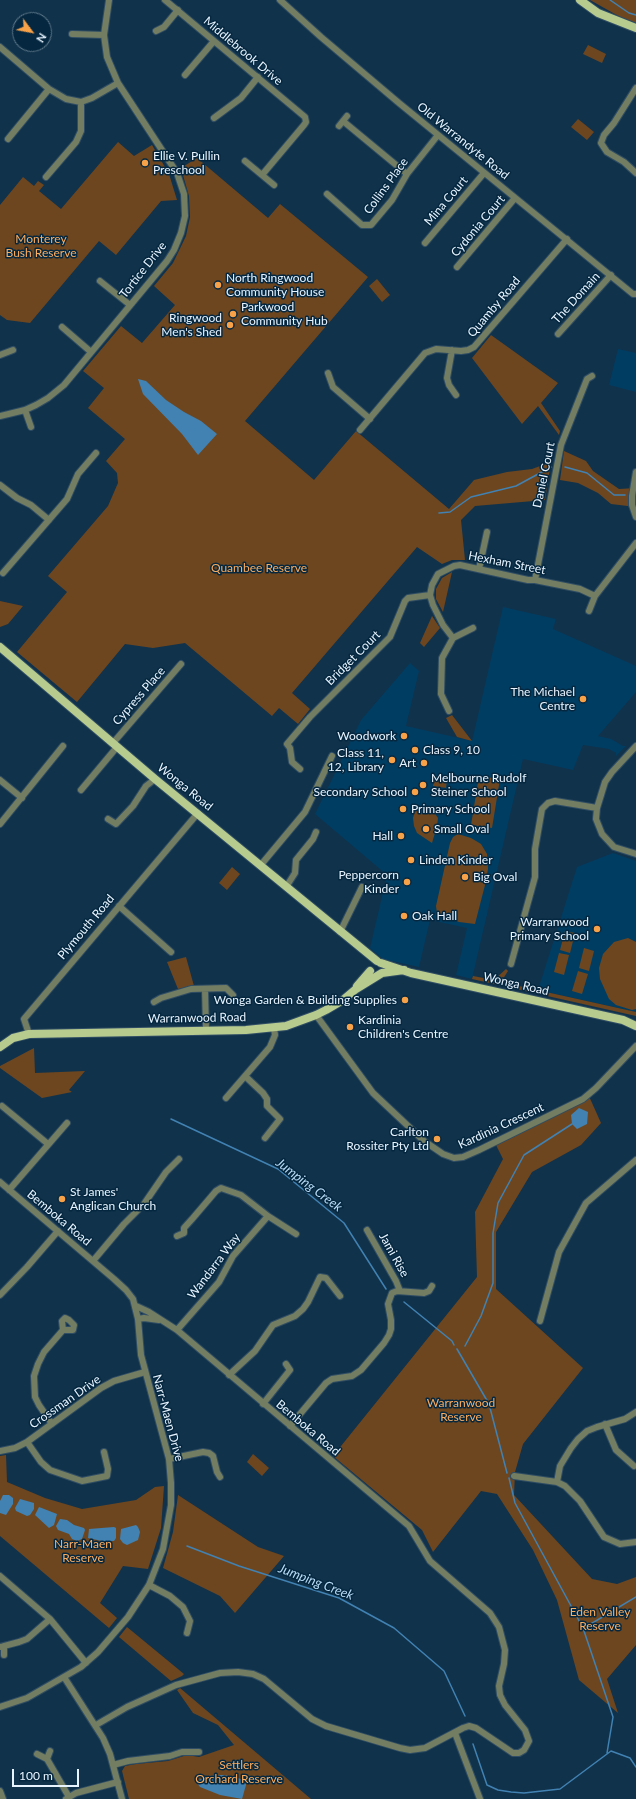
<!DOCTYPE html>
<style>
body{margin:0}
#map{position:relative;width:636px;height:1799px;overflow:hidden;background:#11324b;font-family:Lato,sans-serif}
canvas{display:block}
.north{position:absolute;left:12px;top:12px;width:40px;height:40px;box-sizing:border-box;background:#052840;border:1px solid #607a8c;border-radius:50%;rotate:122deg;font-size:11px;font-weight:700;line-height:16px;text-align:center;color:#e8f4ff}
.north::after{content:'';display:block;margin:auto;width:14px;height:18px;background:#f7a149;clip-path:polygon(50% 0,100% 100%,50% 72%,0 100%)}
.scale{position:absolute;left:12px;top:1769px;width:67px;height:18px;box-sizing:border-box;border:2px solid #e8f4ff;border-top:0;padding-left:5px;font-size:12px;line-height:14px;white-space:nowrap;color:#e8f4ff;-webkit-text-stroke:3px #052840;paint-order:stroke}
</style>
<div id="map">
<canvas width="636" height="1799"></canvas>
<div class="north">N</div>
<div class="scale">100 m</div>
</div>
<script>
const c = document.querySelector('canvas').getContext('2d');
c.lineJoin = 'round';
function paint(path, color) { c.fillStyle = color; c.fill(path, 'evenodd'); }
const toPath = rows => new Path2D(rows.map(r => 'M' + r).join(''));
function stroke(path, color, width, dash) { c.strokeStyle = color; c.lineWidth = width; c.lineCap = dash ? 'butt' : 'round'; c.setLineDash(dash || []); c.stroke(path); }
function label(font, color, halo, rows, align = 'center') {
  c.font = font + ' Lato,sans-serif'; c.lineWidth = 3; c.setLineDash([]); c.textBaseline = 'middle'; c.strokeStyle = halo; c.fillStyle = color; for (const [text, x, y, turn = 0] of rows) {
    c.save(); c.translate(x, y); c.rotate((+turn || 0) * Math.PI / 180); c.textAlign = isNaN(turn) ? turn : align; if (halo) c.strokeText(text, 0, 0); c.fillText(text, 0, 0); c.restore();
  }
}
paint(toPath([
 [618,349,636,353,636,392,609,385],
 [503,607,556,619,553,629,636,666,636,692,598,736,611,739,623,746,626,746,616,756,616,753,609,749,583,745,573,770,523,759,472,979,456,975,467,928,430,920,419,967,383,959,370,948,387,875,315,814,361,720,410,663,419,671,406,726,472,741],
 [613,853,636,861,636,1012,538,990,577,867]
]), '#003d62');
paint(toPath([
 [590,0,636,0,636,23,622,18],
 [588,45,606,54,602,63,583,54],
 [578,119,594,132,587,140,571,127],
 [118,142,134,156,152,145,169,174,177,200,161,201,116,255,99,241,30,323,7,320,0,315,0,205,23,177,34,186,38,181,44,185,39,191,61,209],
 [197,158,268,218,280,204,368,277,245,421,314,480,356,431,449,509,474,480,507,472,532,469,551,462,545,500,475,506,461,520,465,560,452,560,442,564,417,547,292,693,310,709,298,724,279,708,272,716,185,643,153,648,125,644,77,702,17,652,67,592,48,576,108,506,118,483,117,473,106,461,125,439,88,408,104,388,83,371,121,326,142,343,175,305,154,286,173,263,186,236,190,217,189,196,181,168],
 [377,279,390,295,382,302,369,286],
 [491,335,558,383,541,403,560,431,559,435,538,406,522,424,472,358],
 [564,451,586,461,593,471,619,489,636,488,636,507,611,504,598,493,578,483,560,480],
 [452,572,443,612,436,599,436,589,442,578],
 [0,601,23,606,8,624,0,627],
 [432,616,440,628,424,647,420,643],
 [452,715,472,741,457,737,446,718],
 [479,776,500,779,492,828,471,825],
 [435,778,447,780,446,788,433,786],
 [423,809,433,811,438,818,437,826,432,843,417,833,414,826,413,818,415,811],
 [458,834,471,838,481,844,487,854,488,869,485,885,475,924,459,922,437,913,436,906,450,843,453,837],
 [232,867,240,874,227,890,219,883],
 [565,931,575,933,570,953,560,950],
 [628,938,636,942,636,1009,632,1010,616,1005,609,999,600,979,599,968,603,954,614,942],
 [584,948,594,951,589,971,579,968],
 [559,953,569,955,564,975,554,972],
 [186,957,194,986,178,989,167,962],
 [506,969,508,971,501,982,636,1012,636,1016,472,979,473,976,494,980],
 [578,971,588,974,582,994,572,991],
 [34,1048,35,1073,85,1071,69,1090,72,1092,42,1098,0,1068,0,1066],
 [588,1094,601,1123,581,1145,532,1172,496,1232,496,1289,583,1368,523,1444,515,1472,514,1495,592,1579,617,1584,636,1577,636,1645,607,1679,618,1713,579,1680,557,1600,533,1550,497,1494,481,1491,433,1552,422,1530,333,1456,477,1277,475,1212,503,1159,496,1145,554,1115],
 [253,1454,269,1468,262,1476,247,1462],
 [6,1455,7,1482,45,1498,82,1509,136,1500,155,1487,164,1486,161,1528,148,1569,123,1566,100,1603,117,1618,109,1628,0,1536,0,1456],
 [178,1495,258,1547,284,1556,235,1613,220,1596,163,1568,173,1532],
 [127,1627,184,1674,182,1676,171,1681,119,1637],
 [180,1688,311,1799,129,1799,122,1771,125,1766,136,1764,168,1761,187,1755,199,1757,234,1745,218,1725,193,1713,177,1690]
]), '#6d461f');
paint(toPath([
 [138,379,146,381,166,400,184,412,201,421,217,434,198,455,182,434,143,394],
 [579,1108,588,1112,587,1124,577,1129,572,1124,571,1115],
 [3,1495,9,1495,13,1498,13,1504,6,1515,0,1513,0,1501],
 [20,1499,34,1503,34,1509,30,1515,27,1516,16,1511,15,1508],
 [39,1507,57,1514,54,1525,49,1528,35,1515],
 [60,1519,67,1520,74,1525,84,1528,85,1530,82,1539,77,1541,72,1539,69,1534,58,1530,56,1526],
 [136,1525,138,1527,140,1532,138,1540,127,1545,123,1543,120,1539,121,1529],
 [114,1527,116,1528,116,1538,114,1541,102,1541,88,1538,89,1529],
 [222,1775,236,1777,245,1781,246,1785,242,1799,220,1795,200,1787,197,1783,199,1780,208,1776]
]), '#4182b3');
stroke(toPath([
 [610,0,629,13,636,15],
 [565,467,587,473,614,495,625,495],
 [439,513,450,512,471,497,516,486,551,467],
 [171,1119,278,1169,344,1223,386,1289],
 [404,1302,452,1341,454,1345],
 [465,1346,481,1316,493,1283,493,1233,498,1203,524,1155,572,1124],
 [457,1349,489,1404,507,1473],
 [509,1478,515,1503,583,1628,613,1717,607,1753],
 [187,1546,239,1566,339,1598,394,1628,444,1671,465,1716],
 [584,1628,636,1597],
 [473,1744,487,1785,498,1790,511,1792,524,1793,560,1789,611,1751,630,1758,636,1767]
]), '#4182b3', 1.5);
const minor = toPath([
 [165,0,305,117,306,122,304,125,262,175],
 [280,0,321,37,399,103,633,294,636,294],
 [156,31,164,27,178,10],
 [72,34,104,35],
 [0,47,49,89,66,99,81,102,92,98,118,83],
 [185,75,214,41],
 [636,88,614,123,604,135,601,143,607,152,624,162,636,173],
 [214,118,241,98,258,77],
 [343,121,407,174],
 [339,126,347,116],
 [8,139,49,89],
 [245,161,274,185],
 [46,177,76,142,81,131,81,102],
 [327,194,362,225,371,225,392,200,407,174,438,135],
 [425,243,484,173],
 [457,267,515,198],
 [100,281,130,305],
 [62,327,91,352],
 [558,334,611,275],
 [452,350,447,378,449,385,456,395],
 [0,355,13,350],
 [328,373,333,387,370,419],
 [25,410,31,427],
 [0,416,25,410,36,405,48,398,64,385,167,261,174,250,181,233,185,216,184,194,177,173,118,83,107,57,104,35,109,0],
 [360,430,425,353,436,349,461,351,468,350,474,347,567,239],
 [636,472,632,496,632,505,636,517],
 [0,485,17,498,31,505,49,520],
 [479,569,487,532],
 [3,573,67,499,78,474,96,453],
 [535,580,561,445,587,379,592,376],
 [589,611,595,596,636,543],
 [453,638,443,625,433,605,430,595,432,585,438,574,454,566,460,565,528,580,535,580,580,589,595,596],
 [449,711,441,694,442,658,453,638,473,628],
 [113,743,181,664],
 [636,746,612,772,605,782,597,808,596,819,602,834,614,847,636,854],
 [300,769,292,762,290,748,287,744,310,717,390,637,405,601,408,598,430,595],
 [0,780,22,798],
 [81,790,117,747],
 [108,819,116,824,133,806,146,786,155,779],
 [0,824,63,746],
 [260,866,305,812,332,756],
 [286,887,295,873,296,860,313,839,316,832],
 [119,906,171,952],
 [340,932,362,887],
 [511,964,535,877,535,849,542,809,548,803,555,801,597,808],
 [205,989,206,1030],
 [154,1002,161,998,191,989,226,988,233,995],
 [316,1015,373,1093,424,1141,443,1154,454,1158,463,1157,479,1150,583,1099,596,1088,636,1046],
 [29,1034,24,1019,198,813],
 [245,1076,263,1093,267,1099,267,1106,280,1119,265,1138],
 [226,1098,270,1047,275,1035,274,1028],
 [2,1106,48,1144],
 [0,1182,114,1279,126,1290,133,1299,138,1319,141,1355,169,1459,171,1483,171,1505,163,1549,149,1585,128,1617,98,1652,81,1667,27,1698,0,1707],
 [9,1190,67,1123],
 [268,1216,296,1234],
 [367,1230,396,1281,400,1291],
 [93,1261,124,1224,144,1204,166,1172,179,1159],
 [0,1295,27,1267,58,1231],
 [138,1319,144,1318,159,1320],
 [540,1321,559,1252,586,1203,636,1160],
 [177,1330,219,1282,233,1256,268,1216,241,1195,221,1188,216,1191,193,1218,184,1228,184,1233,177,1236],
 [229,1375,255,1351,273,1325,295,1316,303,1309,308,1302,320,1277,326,1278,340,1296],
 [263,1404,290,1370,286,1364],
 [52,1424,39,1405,35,1397,34,1376,38,1364,44,1352,63,1330,62,1321,65,1318,69,1320,74,1325,73,1330,63,1330],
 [605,1424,616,1450,634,1466],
 [290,1426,326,1383,332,1379,352,1376,361,1370,384,1343,389,1335,391,1329,391,1320,388,1304,392,1293,397,1291,424,1293,429,1291,432,1286],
 [27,1442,41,1462,50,1470,82,1481,107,1476,108,1469,104,1452],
 [0,1451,15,1448,27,1442,101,1388,114,1381,145,1372],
 [169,1459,203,1452,209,1453,213,1456,217,1472,220,1477],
 [514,1476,557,1482,565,1486,580,1501,604,1537,620,1544,636,1542],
 [557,1482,560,1466,571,1448,578,1439,587,1431,597,1427,625,1419,636,1412],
 [0,1576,50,1619,86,1663],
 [149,1585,170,1596,183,1607,190,1621,187,1633],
 [0,1647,19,1642,27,1639,50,1619],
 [4,1655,4,1646],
 [64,1677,103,1738,110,1754,122,1799],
 [96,1725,127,1707,176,1685,220,1673,238,1672,253,1674,264,1679,312,1719,326,1726,400,1748,410,1750,425,1748,463,1728,469,1726,476,1728,513,1753,519,1753,524,1750,529,1741,525,1730,505,1705,500,1695,499,1686,504,1664,505,1650,499,1627,490,1613,430,1561,409,1526,177,1330,149,1312,136,1306],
 [455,1733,480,1799],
 [37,1754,47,1759,50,1751],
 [47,1759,69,1797],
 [113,1765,128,1761,170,1756,182,1752,199,1752],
 [0,1791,3,1799],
 [66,1799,76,1793,118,1782]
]);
const major = toPath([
 [580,0,598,13,636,28],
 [0,647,155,779,377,961],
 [381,963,411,973,623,1020,636,1026],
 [357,986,370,971],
 [0,1047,13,1038,29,1034,246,1030,286,1026,316,1015,326,1010,343,1000,356,989,382,973,404,970]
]);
stroke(minor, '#2f4d64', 8);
stroke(major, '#2f4d64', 10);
stroke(minor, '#737d61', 6);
stroke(major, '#b7cb8f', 8);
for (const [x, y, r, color] of [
 [145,163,4,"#f7a149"],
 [218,285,4,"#f7a149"],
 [233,314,4,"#f7a149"],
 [230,325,4,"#f7a149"],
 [583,699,4,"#f7a149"],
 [404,736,4,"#f7a149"],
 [415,750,4,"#f7a149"],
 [392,760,4,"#f7a149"],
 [424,763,4,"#f7a149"],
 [423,785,4,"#f7a149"],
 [415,792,4,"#f7a149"],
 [403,809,4,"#f7a149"],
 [426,829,4,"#f7a149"],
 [401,836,4,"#f7a149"],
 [411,860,4,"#f7a149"],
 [465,877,4,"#f7a149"],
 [407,882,4,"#f7a149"],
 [404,916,4,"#f7a149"],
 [597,929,4,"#f7a149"],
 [405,1000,4,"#f7a149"],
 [350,1027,4,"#f7a149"],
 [437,1139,4,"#f7a149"],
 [62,1199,4,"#f7a149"]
]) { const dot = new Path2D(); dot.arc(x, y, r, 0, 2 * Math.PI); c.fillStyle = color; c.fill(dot); stroke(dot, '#052840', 1.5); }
label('12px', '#e8f4ff', '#052840', [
 ["Middlebrook Drive",243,51,40],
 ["Old Warrandyte Road",463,141,39],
 ["Collins Place",386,186,-54],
 ["Mina Court",446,201,-50],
 ["Cydonia Court",478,226,-50],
 ["Tortice Drive",143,270,-52],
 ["The Domain",576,298,-48],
 ["Quamby Road",494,307,-50],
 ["Daniel Court",544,475,-78],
 ["Hexham Street",507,563,11],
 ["Bridget Court",353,658,-45],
 ["Cypress Place",139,696,-49],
 ["Wonga Road",185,787,39],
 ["Plymouth Road",86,927,-50],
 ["Wonga Road",516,984,13],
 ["Warranwood Road",197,1018,-1],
 ["Kardinia Crescent",501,1126,-25],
 ["Bemboka Road",59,1218,40],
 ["Jami Rise",394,1255,61],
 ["Wandarra Way",214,1266,-53],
 ["Crossman Drive",65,1402,-35],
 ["Narr-Maen Drive",168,1418,75],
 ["Bemboka Road",308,1428,40]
]);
label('12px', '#e8f4ff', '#052840', [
 ["Ellie V. Pullin",153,156],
 ["Preschool",153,170],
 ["North Ringwood",226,278],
 ["Community House",226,292],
 ["Parkwood",241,307],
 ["Community Hub",241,321],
 ["Ringwood",222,318,"right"],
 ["Men's Shed",222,332,"right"],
 ["The Michael",575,692,"right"],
 ["Centre",575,706,"right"],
 ["Woodwork",396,736,"right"],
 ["Class 9, 10",423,750],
 ["Class 11,",384,753,"right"],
 ["12, Library",384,767,"right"],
 ["Art",416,763,"right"],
 ["Melbourne Rudolf",431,778],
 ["Steiner School",431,792],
 ["Secondary School",407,792,"right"],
 ["Primary School",411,809],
 ["Small Oval",434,829],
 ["Hall",393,836,"right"],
 ["Linden Kinder",419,860],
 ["Peppercorn",399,875,"right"],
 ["Kinder",399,889,"right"],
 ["Big Oval",473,877],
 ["Oak Hall",412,916],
 ["Warranwood",589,922,"right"],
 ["Primary School",589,936,"right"],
 ["Wonga Garden & Building Supplies",397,1000,"right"],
 ["Kardinia",358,1020],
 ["Children's Centre",358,1034],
 ["Carlton",429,1132,"right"],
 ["Rossiter Pty Ltd",429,1146,"right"],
 ["St James'",70,1192],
 ["Anglican Church",70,1206]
], 'left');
label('12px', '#fbad60', '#052840', [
 ["Monterey",41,239],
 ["Bush Reserve",41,253],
 ["Quambee Reserve",259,568],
 ["Warranwood",461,1403],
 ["Reserve",461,1417],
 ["Narr-Maen",83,1544],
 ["Reserve",83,1558],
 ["Eden Valley",600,1612],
 ["Reserve",600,1626],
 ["Settlers",239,1765],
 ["Orchard Reserve",239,1779]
]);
label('italic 13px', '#b9dbf6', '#052840', [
 ["Jumping Creek",309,1185,37],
 ["Jumping Creek",316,1582,21]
]);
</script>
